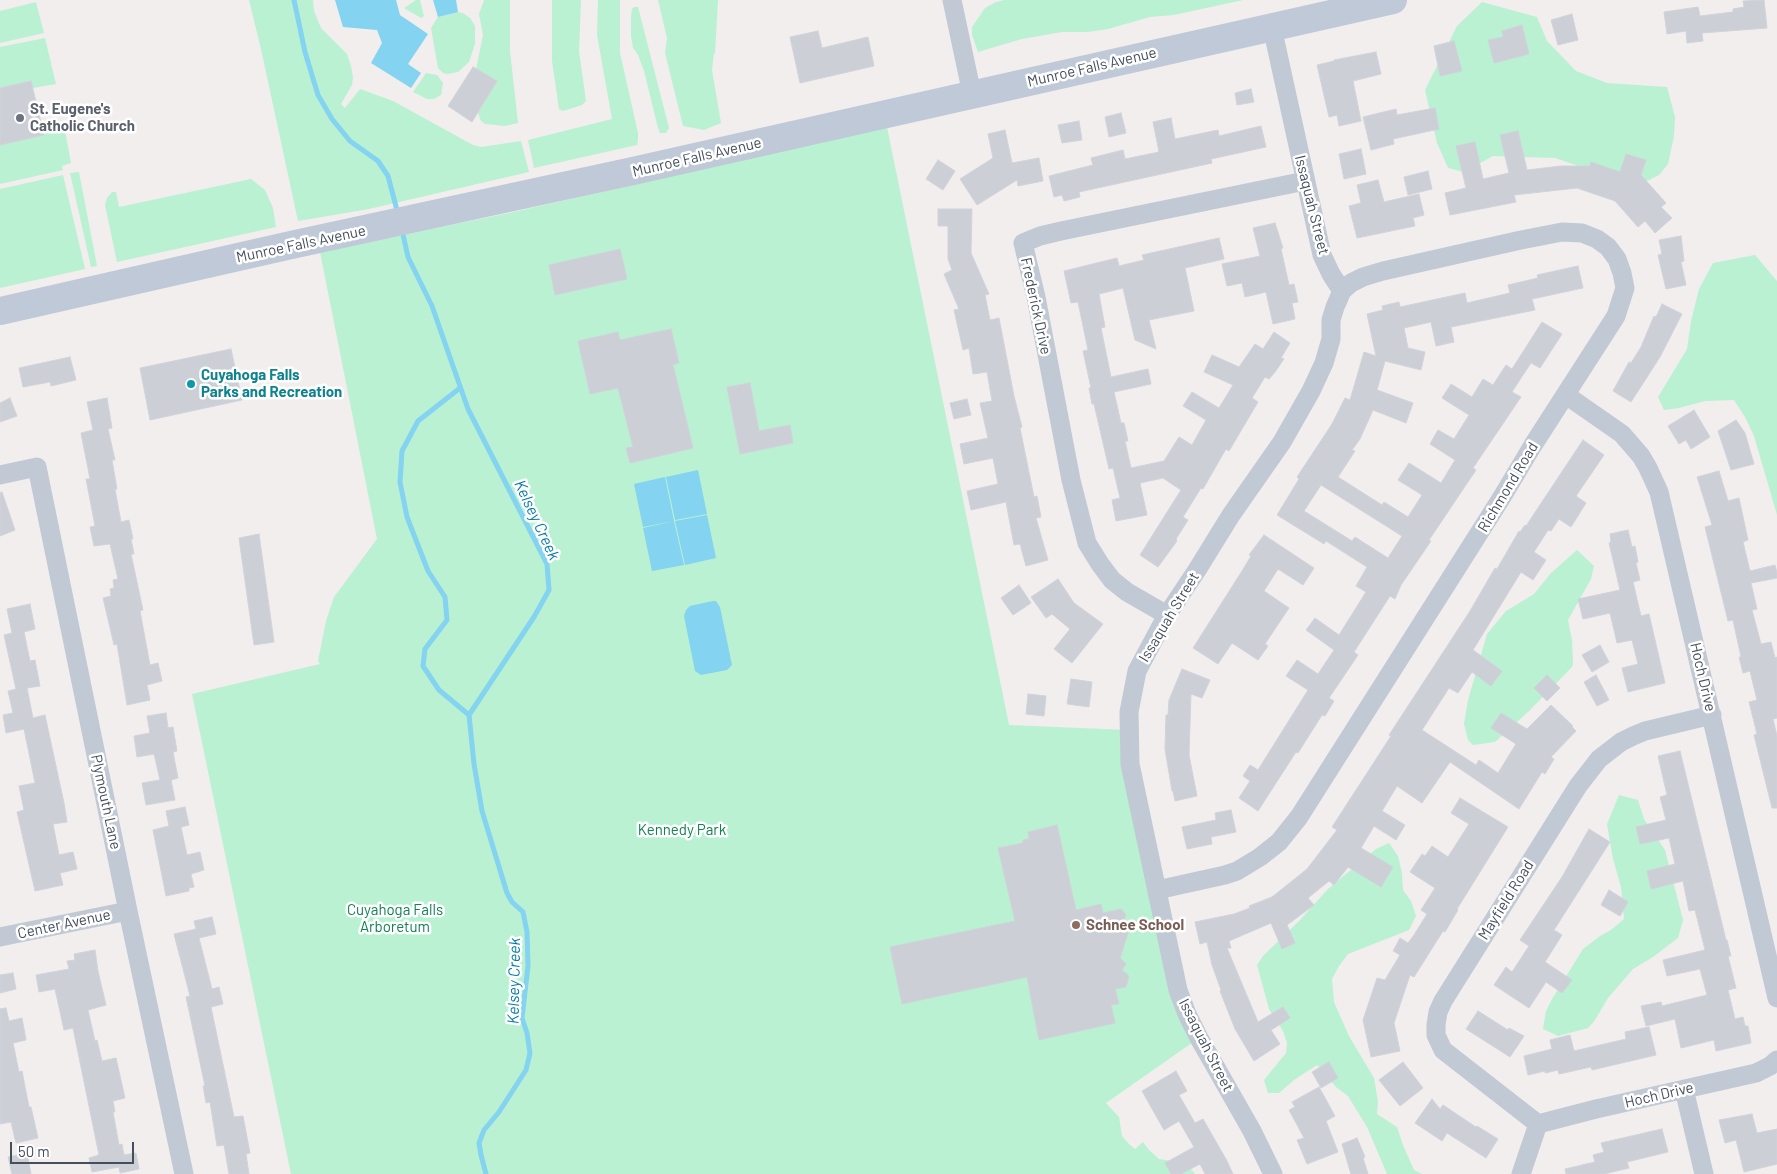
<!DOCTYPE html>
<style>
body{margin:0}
#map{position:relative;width:1777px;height:1174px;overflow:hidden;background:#f1eeed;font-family:Barlow,sans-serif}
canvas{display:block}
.scale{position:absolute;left:10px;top:1142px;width:124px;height:22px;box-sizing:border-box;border:2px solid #454f5c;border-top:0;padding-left:6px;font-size:15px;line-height:18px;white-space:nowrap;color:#454f5c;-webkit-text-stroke:4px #fff;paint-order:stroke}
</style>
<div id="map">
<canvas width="1777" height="1174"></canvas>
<div class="scale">50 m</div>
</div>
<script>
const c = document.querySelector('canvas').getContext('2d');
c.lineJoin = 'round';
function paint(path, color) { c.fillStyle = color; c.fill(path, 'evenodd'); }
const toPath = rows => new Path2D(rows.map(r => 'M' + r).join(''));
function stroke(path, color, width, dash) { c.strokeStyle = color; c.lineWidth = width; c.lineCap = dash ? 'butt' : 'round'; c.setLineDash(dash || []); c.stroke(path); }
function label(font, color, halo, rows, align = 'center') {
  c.font = font + ' Barlow,sans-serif'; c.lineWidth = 5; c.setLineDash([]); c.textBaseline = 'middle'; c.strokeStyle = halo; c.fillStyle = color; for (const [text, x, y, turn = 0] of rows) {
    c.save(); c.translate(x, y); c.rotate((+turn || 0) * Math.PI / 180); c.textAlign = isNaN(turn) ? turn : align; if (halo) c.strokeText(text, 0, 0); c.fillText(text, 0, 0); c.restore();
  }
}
paint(toPath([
 [249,0,313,0,314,11,321,28,347,54,351,66,353,78,352,85,341,104,345,108,360,89,393,101,473,145,481,147,521,141,529,172,369,209,298,221,261,49],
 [416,0,420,0,424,16,421,18,404,8],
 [484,0,510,0,510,51,518,123,505,126,485,124,481,121,478,113,496,81,476,69,483,35,479,14],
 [552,0,581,0,579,51,586,101,582,105,563,111,559,109,552,61],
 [598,0,620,0,620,53,638,133,638,139,637,145,534,168,528,140,612,119,597,35],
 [658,0,718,0,715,54,714,53,712,70,721,123,704,130,683,126,665,53,667,38],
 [1004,0,1243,0,1174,15,1150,17,1108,29,1088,32,1062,32,1022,39,978,52,972,35,972,27,985,8,996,2],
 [36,2,44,33,0,43,0,11],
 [1482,2,1537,17,1547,41,1576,71,1607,83,1667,87,1675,117,1674,136,1668,164,1659,175,1637,186,1555,158,1493,156,1464,172,1448,168,1437,143,1425,90,1457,26],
 [634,7,638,7,669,128,666,133,660,133,658,128,644,71,638,55,633,48,631,36,631,16,632,9],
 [458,12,463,13,470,18,475,26,475,44,469,62,458,72,448,74,443,73,438,68,431,28,438,17],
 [45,38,56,84,33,88,31,81,0,88,0,47],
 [426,73,437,75,443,83,441,95,434,99,427,99,413,92],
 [64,125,71,163,62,166,63,170,0,184,0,145,43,130],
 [887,127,1009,725,1128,730,1130,764,1199,1038,1106,1103,1119,1117,1122,1136,1129,1144,1135,1149,1143,1142,1149,1150,1159,1159,1179,1162,1191,1169,1195,1174,291,1174,192,694,320,664,318,661,326,621,334,597,377,539,320,252,509,213],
 [79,172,97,266,91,267,70,173],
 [63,175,85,269,0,288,0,189],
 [251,179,265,190,273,208,276,227,117,262,105,205,107,198,112,192,116,192,119,207],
 [1755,255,1777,281,1777,515,1754,436,1745,417,1734,400,1705,401,1679,408,1664,410,1658,397,1687,349,1691,321,1699,289,1713,263],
 [1577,550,1594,566,1591,579,1568,620,1572,640,1573,665,1571,668,1529,711,1495,742,1473,745,1468,740,1464,724,1468,700,1487,634,1506,611,1534,594,1551,573],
 [1619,795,1638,800,1644,819,1665,850,1683,920,1678,938,1653,957,1633,969,1608,998,1595,1020,1588,1028,1558,1036,1543,1029,1546,1011,1552,999,1583,949,1600,936,1611,930,1624,919,1621,887,1613,859,1607,824],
 [1389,843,1398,856,1402,873,1403,890,1411,901,1416,916,1409,930,1348,954,1339,966,1332,979,1334,1002,1349,1036,1374,1078,1378,1102,1377,1114,1397,1127,1403,1145,1414,1170,1422,1174,1387,1174,1367,1127,1348,1096,1336,1087,1317,1065,1294,1080,1279,1093,1268,1093,1264,1080,1286,1053,1287,1043,1283,1031,1269,1009,1257,965,1263,956,1299,921,1328,889,1376,849]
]), '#b9f1d2');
paint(toPath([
 [335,0,396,0,400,15,428,34,408,64,421,73,411,88,371,63,382,43,377,30,343,27],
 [433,0,456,0,458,12,438,17],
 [698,470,707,514,675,520,666,477],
 [665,477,674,521,643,527,634,484],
 [707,515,716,558,685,565,675,521],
 [674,521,684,565,652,571,643,528],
 [713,601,716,601,720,607,732,665,727,670,701,675,695,671,684,616,686,610,690,606]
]), '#83d3f1');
stroke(toPath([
 [294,0,305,52,318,95,332,119,350,141,378,161,388,176,398,214],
 [402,230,408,257,432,306,468,409,547,564,549,590,534,617,469,715,474,764,482,811,507,893,512,902,523,912,527,932,528,966,522,1018,527,1033,530,1053,526,1070,499,1112,484,1130,479,1143,481,1155,486,1174],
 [460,388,418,421,402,451,400,482,407,517,428,571,445,597,447,620,425,649,423,666,439,690,469,715]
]), '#83d3f1', 5);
const building = toPath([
 [1764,0,1767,28,1702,33,1703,41,1687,43,1686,31,1667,34,1664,12,1698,7,1700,16,1733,12,1733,9,1744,7,1743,1,1764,0],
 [1572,14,1578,40,1558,45,1551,20,1572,14],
 [1522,25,1529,54,1494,63,1488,40,1503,37,1502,31,1522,25],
 [818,31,822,48,868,37,874,66,800,83,790,37,818,31],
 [1454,41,1462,71,1440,76,1434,46,1454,41],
 [1376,52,1381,74,1353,81,1361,121,1339,126,1337,115,1329,117,1317,65,1334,61,1334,60,1376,52],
 [473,67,497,81,472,122,448,106,473,67],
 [31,81,44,135,0,145,0,88,31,81],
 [1251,89,1254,102,1237,105,1235,93,1251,89],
 [1435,108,1439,129,1393,139,1394,144,1371,150,1363,117,1396,109,1397,115,1435,108],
 [1121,113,1126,133,1109,137,1105,117,1121,113],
 [1171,118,1175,139,1218,130,1219,136,1261,126,1266,147,1211,159,1212,163,1079,192,1080,197,1064,201,1062,195,1054,197,1049,176,1093,165,1091,158,1123,150,1125,159,1159,152,1153,122,1171,118],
 [1079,121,1082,140,1062,143,1058,125,1079,121],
 [1005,130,1012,163,1039,158,1043,181,1018,186,1017,180,977,205,960,179,993,158,988,134,1005,130],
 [1518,131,1527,170,1561,166,1590,166,1591,162,1620,172,1626,154,1646,160,1641,175,1666,203,1661,207,1672,218,1655,233,1645,221,1638,227,1615,201,1577,188,1514,195,1516,202,1450,215,1445,193,1466,188,1456,146,1475,142,1483,179,1509,173,1500,135,1518,131],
 [1361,149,1366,174,1344,179,1339,154,1361,149],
 [938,160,955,171,943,190,926,179,938,160],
 [1428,171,1432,189,1408,195,1404,177,1428,171],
 [1378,180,1384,202,1419,194,1424,215,1413,218,1415,226,1357,238,1349,206,1361,203,1357,185,1378,180],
 [938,209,972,209,971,253,989,294,985,295,990,320,999,318,1014,396,1022,427,1020,428,1034,497,1037,496,1041,517,1036,518,1048,560,1026,566,1020,544,1014,545,1006,502,971,510,967,491,998,484,993,458,964,464,960,444,988,438,980,403,992,401,987,372,973,374,969,348,963,350,954,310,959,309,944,274,952,270,948,259,948,226,938,226,938,209],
 [1275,223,1283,248,1281,249,1289,285,1294,284,1298,302,1292,303,1295,319,1273,324,1266,292,1245,297,1242,283,1227,286,1222,264,1260,256,1253,228,1275,223],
 [1681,236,1684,261,1681,262,1686,285,1666,289,1658,255,1662,254,1659,240,1681,236],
 [1219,238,1224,259,1185,268,1194,311,1149,320,1156,349,1135,340,1123,288,1099,294,1105,327,1101,328,1111,377,1148,369,1151,384,1114,392,1121,423,1124,423,1128,441,1125,441,1131,468,1164,461,1179,437,1192,445,1206,420,1183,406,1192,392,1219,408,1233,385,1204,372,1212,355,1239,367,1255,344,1263,349,1274,332,1290,343,1281,358,1284,359,1275,372,1269,379,1265,377,1252,398,1258,402,1229,451,1226,449,1203,489,1201,488,1183,517,1188,520,1176,539,1177,541,1158,567,1140,555,1181,490,1163,478,1140,483,1147,515,1116,521,1112,500,1120,498,1113,468,1109,469,1094,404,1092,404,1089,388,1091,388,1083,351,1088,350,1078,302,1071,303,1064,271,1117,258,1119,266,1144,260,1142,255,1219,238],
 [620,249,627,279,555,295,549,265,620,249],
 [1578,266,1583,288,1532,299,1535,310,1451,327,1454,342,1436,346,1431,322,1404,328,1408,348,1425,352,1421,370,1385,361,1377,390,1413,403,1406,423,1373,410,1360,439,1352,450,1355,451,1338,477,1382,505,1384,502,1408,517,1422,495,1398,480,1409,463,1441,483,1455,460,1430,444,1438,430,1454,439,1469,415,1442,398,1451,384,1472,397,1483,379,1493,385,1506,365,1512,369,1542,322,1562,334,1540,368,1531,363,1521,378,1512,392,1521,397,1473,468,1476,470,1429,540,1431,541,1401,585,1395,599,1390,596,1354,652,1358,655,1329,698,1334,701,1325,716,1322,715,1298,753,1296,752,1258,811,1239,798,1250,781,1243,776,1250,765,1258,770,1308,690,1286,676,1297,660,1318,674,1334,650,1306,630,1315,618,1339,635,1366,592,1356,586,1367,567,1326,541,1324,544,1277,515,1299,479,1297,477,1332,424,1345,398,1350,400,1364,352,1376,356,1367,314,1383,310,1382,306,1399,302,1400,307,1465,293,1467,303,1510,293,1508,285,1538,278,1537,275,1578,266],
 [1321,485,1402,536,1388,558,1355,537,1352,541,1304,511,1321,485],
 [1662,304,1682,314,1660,357,1631,402,1613,391,1629,362,1631,363,1641,347,1654,316,1656,317,1662,304],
 [671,329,679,363,673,365,693,448,630,463,626,448,633,447,618,388,590,394,578,341,618,332,620,340,671,329],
 [231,349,242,400,150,420,140,368,231,349],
 [70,357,76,380,51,386,50,382,23,387,19,368,70,357],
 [750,383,759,431,790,425,793,443,740,454,727,387,750,383],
 [10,398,17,416,0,422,0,403,10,398],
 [107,398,112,428,108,429,115,460,112,460,117,489,115,489,121,522,129,520,133,539,131,539,134,554,131,554,143,610,140,611,150,665,158,663,162,681,147,685,150,700,127,705,117,644,114,645,103,598,111,596,110,589,114,588,113,580,118,579,110,544,94,546,90,527,95,526,86,479,90,479,81,433,93,430,87,402,107,398],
 [967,399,971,415,954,419,950,403,967,399],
 [1694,410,1710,437,1691,449,1686,440,1679,444,1668,426,1694,410],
 [1736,420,1745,433,1754,464,1731,470,1718,431,1736,420],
 [1583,440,1604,455,1576,496,1586,503,1571,527,1559,519,1551,531,1548,530,1534,552,1546,560,1533,580,1521,572,1473,650,1502,671,1491,686,1472,672,1458,693,1449,688,1422,730,1476,765,1479,760,1498,773,1516,744,1491,728,1501,713,1527,729,1551,705,1573,726,1572,727,1576,731,1551,757,1554,759,1545,774,1542,772,1519,809,1450,762,1422,803,1397,786,1382,811,1405,825,1396,840,1374,826,1361,848,1393,867,1381,887,1348,867,1334,885,1329,881,1308,898,1314,905,1287,925,1295,943,1282,949,1271,923,1229,941,1231,948,1227,948,1258,1022,1283,1007,1290,1018,1271,1030,1280,1044,1254,1061,1235,1029,1220,991,1221,990,1212,965,1207,942,1200,944,1195,922,1234,914,1250,908,1249,906,1272,897,1307,869,1337,830,1332,827,1391,736,1389,735,1470,611,1495,568,1497,569,1519,531,1520,532,1525,525,1526,526,1583,440],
 [1719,471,1728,501,1739,498,1748,540,1743,542,1750,571,1775,565,1777,573,1777,578,1751,583,1757,609,1752,610,1761,644,1771,642,1775,658,1777,657,1777,718,1773,719,1777,736,1777,808,1772,808,1754,735,1757,734,1749,702,1757,700,1750,671,1743,673,1739,657,1741,657,1733,620,1728,621,1705,527,1712,525,1697,477,1719,471],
 [2,492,15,530,0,536,0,493,2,492],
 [1628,530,1632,547,1635,546,1638,562,1636,563,1640,580,1633,582,1641,616,1649,614,1665,683,1628,692,1622,668,1638,664,1632,640,1617,643,1610,613,1583,619,1578,599,1620,590,1609,543,1611,542,1610,534,1628,530],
 [259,534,274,642,254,645,239,538,259,534],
 [1264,535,1314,568,1303,585,1278,569,1264,591,1289,608,1265,644,1268,646,1258,660,1232,643,1218,664,1193,648,1242,571,1251,556,1249,555,1264,535],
 [1058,579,1074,603,1103,624,1072,663,1054,649,1070,629,1052,614,1046,618,1031,597,1058,579],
 [1019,585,1031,603,1013,615,1001,598,1019,585],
 [30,604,35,629,24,632,30,661,35,660,40,686,27,688,33,718,45,715,64,803,67,822,53,824,59,855,73,852,77,869,60,873,63,885,35,891,17,812,24,810,19,786,35,783,24,729,6,733,3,715,13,713,8,691,16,689,4,635,12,633,7,609,30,604],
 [1600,645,1609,662,1592,672,1582,655,1600,645],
 [1182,669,1210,680,1202,698,1191,694,1189,755,1197,796,1175,801,1173,791,1172,791,1165,749,1166,715,1168,715,1169,700,1182,669],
 [1547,675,1560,688,1547,701,1534,688,1547,675],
 [1596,675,1609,700,1597,706,1584,682,1596,675],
 [1071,679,1092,682,1089,707,1067,704,1071,679],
 [1028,694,1046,696,1044,716,1026,714,1028,694],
 [166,713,168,728,173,727,177,751,173,752,178,778,171,780,175,800,146,805,142,783,160,780,154,754,137,757,134,736,150,733,147,716,166,713],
 [1680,751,1726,940,1727,940,1731,956,1728,956,1736,988,1728,990,1735,1019,1743,1017,1745,1026,1748,1026,1751,1043,1716,1051,1714,1040,1681,1048,1675,1019,1646,1026,1641,1006,1661,1002,1662,1006,1707,995,1700,969,1667,976,1663,960,1705,950,1695,910,1689,911,1683,881,1651,889,1647,871,1675,864,1669,838,1640,844,1636,827,1666,820,1660,797,1667,795,1658,756,1680,751],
 [1460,798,1508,827,1457,909,1458,910,1445,932,1443,931,1414,977,1410,975,1394,1023,1400,1051,1371,1057,1363,1020,1377,978,1385,980,1400,955,1393,951,1400,938,1408,943,1414,935,1427,914,1421,910,1435,888,1410,872,1422,854,1425,856,1432,846,1448,857,1469,824,1451,813,1460,798],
 [185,807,189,825,181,827,187,855,200,852,204,870,191,874,194,887,189,888,189,891,166,896,153,830,169,826,166,811,185,807],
 [1231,810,1236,832,1211,837,1212,844,1187,849,1182,827,1216,820,1215,813,1231,810],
 [1057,825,1076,910,1101,904,1103,913,1121,909,1126,915,1124,920,1129,925,1125,931,1128,933,1120,958,1126,964,1122,970,1129,976,1126,987,1115,989,1119,1004,1111,1005,1115,1023,1039,1040,1027,977,902,1004,890,947,1015,921,998,848,1023,843,1023,840,1029,839,1028,832,1057,825],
 [1589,829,1610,842,1554,930,1562,935,1545,962,1572,980,1562,993,1546,982,1529,1008,1494,985,1506,967,1512,972,1529,946,1520,940,1562,877,1589,829],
 [1609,890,1628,902,1620,916,1601,905,1609,890],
 [212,917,216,934,199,938,212,989,219,987,223,1004,211,1007,234,1117,243,1116,250,1153,246,1154,249,1174,229,1174,224,1145,217,1146,210,1102,206,1103,203,1086,205,1086,186,997,190,996,174,934,196,929,194,921,212,917],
 [95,950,98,971,106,1005,88,1010,95,1041,97,1040,102,1061,116,1058,125,1098,113,1101,115,1112,113,1112,119,1145,122,1144,124,1155,136,1153,139,1169,120,1173,119,1167,92,1172,89,1158,99,1155,73,1028,64,1030,55,989,39,992,36,975,69,969,67,961,75,960,74,954,95,950],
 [13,973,16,989,0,993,0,975,13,973],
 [6,1008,9,1021,22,1018,26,1040,13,1043,19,1072,22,1071,29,1107,31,1107,38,1138,16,1143,11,1122,0,1124,0,1009,6,1008],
 [1478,1011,1508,1030,1509,1028,1524,1036,1510,1057,1466,1029,1478,1011],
 [1649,1027,1656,1055,1592,1070,1591,1067,1559,1074,1558,1070,1545,1073,1545,1071,1528,1075,1524,1056,1552,1049,1550,1040,1570,1035,1574,1051,1626,1039,1625,1032,1649,1027],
 [1329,1062,1338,1078,1321,1088,1312,1072,1329,1062],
 [1403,1062,1423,1088,1400,1106,1379,1080,1403,1062],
 [1176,1071,1187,1091,1179,1095,1195,1123,1203,1119,1226,1159,1233,1174,1205,1174,1200,1164,1181,1174,1171,1174,1165,1163,1194,1147,1179,1121,1164,1130,1142,1091,1176,1071],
 [1319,1087,1335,1116,1326,1121,1338,1152,1307,1164,1297,1140,1304,1138,1289,1110,1295,1107,1292,1102,1319,1087],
 [1432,1099,1440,1109,1443,1105,1476,1127,1477,1126,1498,1139,1486,1158,1447,1133,1442,1141,1415,1123,1432,1099],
 [1752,1114,1757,1133,1777,1129,1777,1164,1744,1172,1736,1140,1725,1143,1719,1120,1752,1114],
 [1662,1129,1668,1152,1627,1162,1629,1168,1604,1174,1566,1174,1565,1169,1595,1162,1593,1155,1604,1152,1601,1143,1662,1129],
 [1357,1138,1365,1157,1363,1158,1368,1174,1351,1174,1342,1144,1357,1138],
 [27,1153,31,1174,12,1174,8,1157,27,1153]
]);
paint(building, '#cccfd6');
stroke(building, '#d1d3da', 1);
stroke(toPath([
 [952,0,972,94],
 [1272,27,1322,255,1331,274,1342,291],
 [1566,395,1622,434,1641,456,1648,468,1659,492,1777,998],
 [0,475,37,467,128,911,184,1174],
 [1167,615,1127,592,1112,580,1100,564,1087,543,1071,480,1036,297,1023,243,1040,236,1061,231,1305,181],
 [1157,890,1225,875,1237,871,1260,857,1279,842,1299,817,1502,497,1533,445,1616,316,1625,288,1622,273,1617,259,1608,247,1597,239,1582,233,1562,232,1521,240,1383,271,1363,277,1351,283,1342,291,1335,307,1331,320,1331,339,1324,363,1311,391,1282,442,1231,515,1197,570,1167,615,1137,671,1129,712,1130,764,1178,990,1187,1014,1199,1038,1252,1131,1273,1174],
 [0,937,128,911],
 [1684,1089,1704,1174],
 [1538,1124,1443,1050,1436,1035,1436,1025,1438,1012,1443,1001,1578,786,1599,759,1621,742,1633,736,1645,731,1712,715],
 [1538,1124,1596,1109,1756,1073,1770,1066,1777,1060],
 [1521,1174,1538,1124]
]), '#c0c9d4', 19);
stroke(toPath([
 [0,311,291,245,633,171,1393,0]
]), '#bfc9d8', 28);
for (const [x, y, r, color] of [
 [20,118,5,"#6b7280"],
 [191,384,5,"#0f9aa8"],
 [1076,925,5,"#8d6e63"]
]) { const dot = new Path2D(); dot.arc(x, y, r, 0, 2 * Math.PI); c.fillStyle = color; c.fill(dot); stroke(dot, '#fff', 2); }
label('15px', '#454f5c', '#fff', [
 ["Munroe Falls Avenue",1092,67,-13],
 ["Munroe Falls Avenue",697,157,-13],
 ["Issaquah Street",1312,205,76],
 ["Munroe Falls Avenue",301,244,-12],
 ["Frederick Drive",1036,306,78],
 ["Richmond Road",1508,487,-59],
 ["Issaquah Street",1169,617,-59],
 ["Hoch Drive",1703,677,77],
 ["Plymouth Lane",106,802,78],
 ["Mayfield Road",1506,900,-58],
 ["Center Avenue",64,924,-12],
 ["Issaquah Street",1206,1045,63],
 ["Hoch Drive",1659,1095,-13]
]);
label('bold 15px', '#5b616d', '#fff', [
 ["St. Eugene's",30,109],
 ["Catholic Church",30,126]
], 'left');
label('bold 15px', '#0d838f', '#fff', [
 ["Cuyahoga Falls",201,375],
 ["Parks and Recreation",201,392]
], 'left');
label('15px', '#118251', '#fff', [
 ["Kennedy Park",682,830],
 ["Cuyahoga Falls",395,910],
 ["Arboretum",395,927]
]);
label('bold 15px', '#785e54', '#fff', [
 ["Schnee School",1086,925]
], 'left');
label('italic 16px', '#057ba8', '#fff', [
 ["Kelsey Creek",537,520,65],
 ["Kelsey Creek",514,981,-89]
]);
</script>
